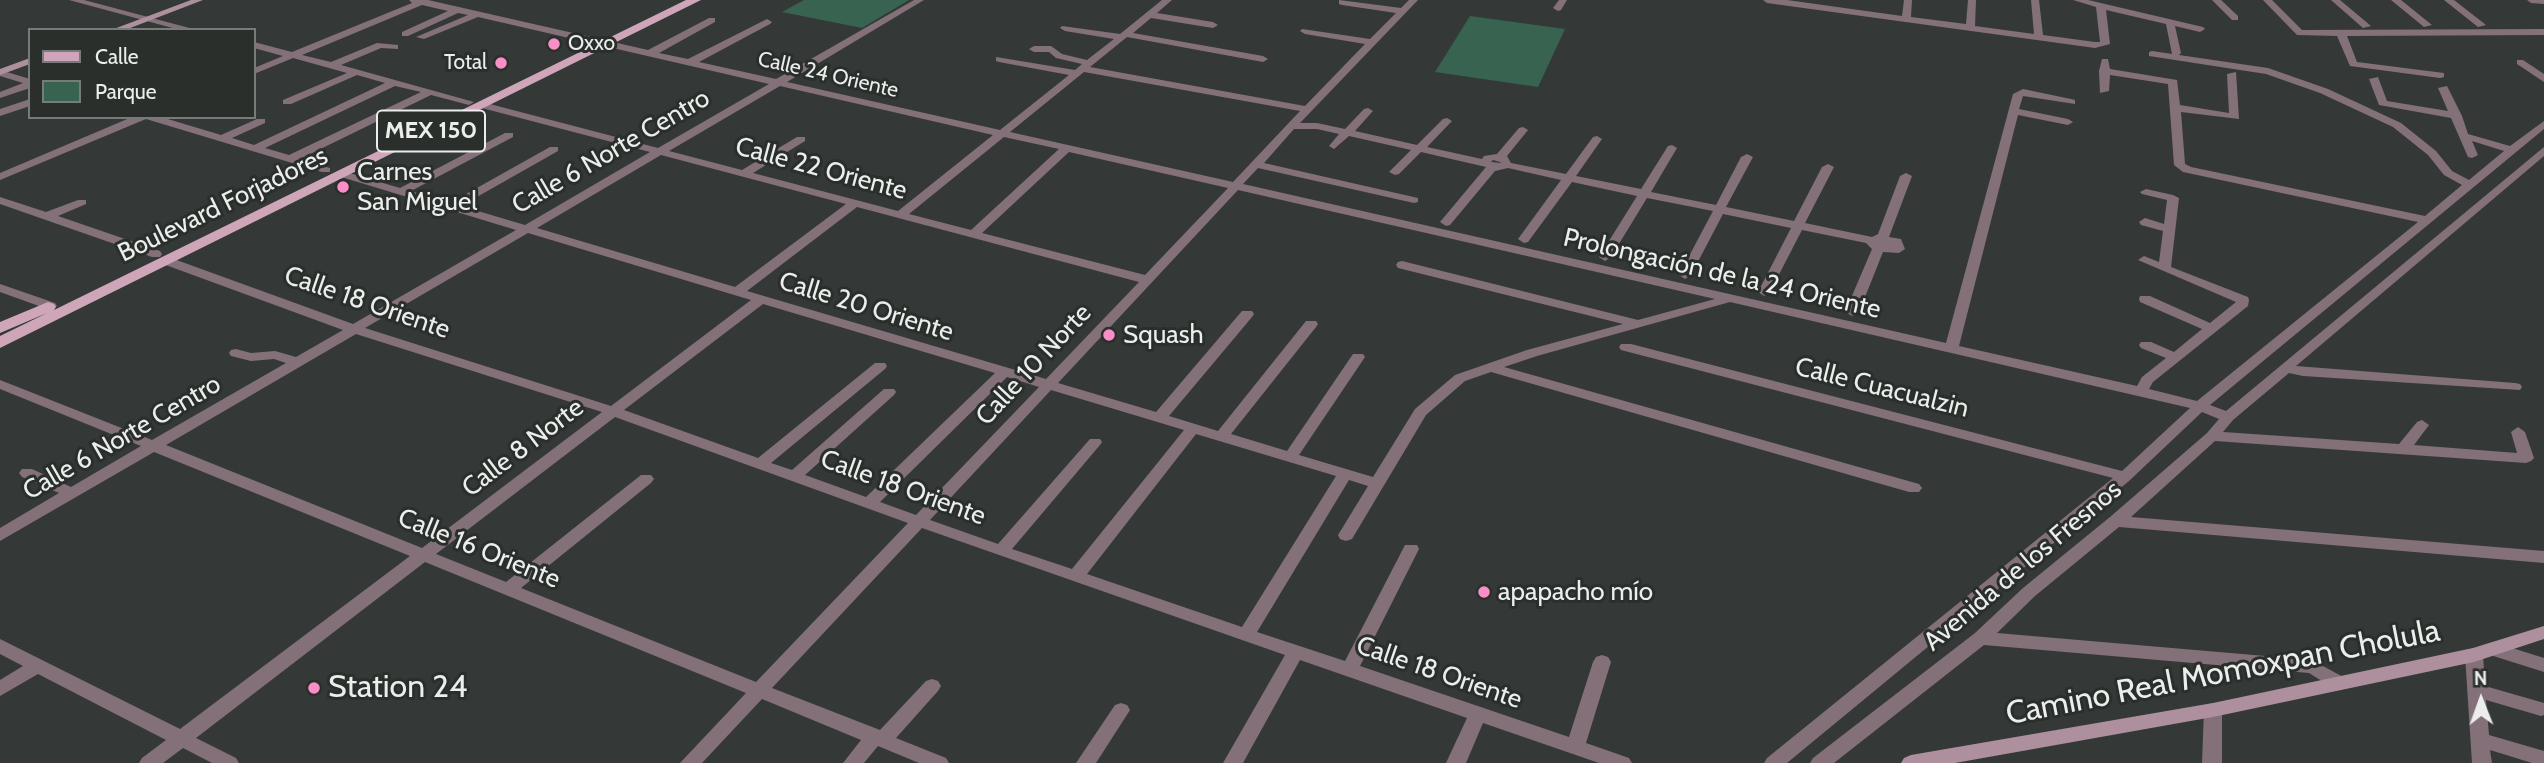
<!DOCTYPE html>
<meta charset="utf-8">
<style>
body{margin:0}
#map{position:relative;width:2544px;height:763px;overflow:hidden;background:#343937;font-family:Cabin,sans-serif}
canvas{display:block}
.legend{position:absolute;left:28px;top:28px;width:228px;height:91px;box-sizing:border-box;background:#2a2f2c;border:2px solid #777b79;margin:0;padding:9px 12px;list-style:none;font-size:21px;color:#ebeeec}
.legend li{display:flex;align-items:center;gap:14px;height:35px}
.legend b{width:35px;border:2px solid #777b79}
.north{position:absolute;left:2446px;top:665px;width:70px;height:70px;-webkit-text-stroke:5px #2a2f2c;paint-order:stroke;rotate:359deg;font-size:19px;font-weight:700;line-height:28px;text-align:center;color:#ebeeec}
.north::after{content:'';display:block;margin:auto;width:24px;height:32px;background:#ebeeec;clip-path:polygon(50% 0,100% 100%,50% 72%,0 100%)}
</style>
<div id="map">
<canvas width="2544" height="763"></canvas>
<ul class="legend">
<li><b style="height:9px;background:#cfa6b9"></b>Calle</li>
<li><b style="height:19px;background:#376350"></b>Parque</li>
</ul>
<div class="north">N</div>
</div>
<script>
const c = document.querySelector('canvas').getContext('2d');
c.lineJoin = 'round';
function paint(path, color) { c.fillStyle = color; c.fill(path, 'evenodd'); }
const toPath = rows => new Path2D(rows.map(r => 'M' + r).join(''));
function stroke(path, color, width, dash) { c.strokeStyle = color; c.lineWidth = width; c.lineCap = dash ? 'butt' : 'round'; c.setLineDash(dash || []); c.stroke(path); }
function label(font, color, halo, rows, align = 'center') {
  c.font = font + ' Cabin,sans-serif'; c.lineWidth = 6; c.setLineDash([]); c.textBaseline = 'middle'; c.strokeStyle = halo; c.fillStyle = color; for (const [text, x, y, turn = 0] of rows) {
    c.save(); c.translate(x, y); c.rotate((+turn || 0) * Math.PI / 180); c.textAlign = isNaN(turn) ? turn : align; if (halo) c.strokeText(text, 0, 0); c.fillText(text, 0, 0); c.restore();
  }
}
paint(toPath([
 [804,0,909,0,862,28,782,12],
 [1470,16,1565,29,1538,87,1435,72]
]), '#376350');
paint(toPath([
 [69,0,84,0,197,30,180,30,69,0],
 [409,0,428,0,648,50,709,18,715,18,715,22,659,53,688,59,767,19,772,22,770,24,699,62,776,79,914,0,924,0,787,82,1000,130,1069,75,999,62,996,61,996,57,1075,70,1082,64,1056,58,1049,52,1034,52,1029,49,1034,46,1051,46,1062,54,1087,60,1114,39,1065,31,1060,28,1062,26,1120,34,1162,0,1172,0,1157,13,1213,22,1218,25,1213,28,1151,18,1133,33,1263,56,1268,59,1263,62,1127,37,1090,67,1305,106,1365,44,1305,34,1300,31,1302,29,1370,39,1396,13,1342,5,1339,4,1339,0,1401,8,1409,0,1418,0,1300,123,1317,123,1345,129,1364,109,1368,108,1373,111,1355,131,1417,145,1443,119,1447,118,1452,121,1427,147,1482,159,1484,156,1497,154,1519,128,1523,127,1528,130,1507,156,1511,163,1566,174,1593,137,1597,136,1602,139,1576,176,1641,189,1668,146,1672,145,1677,148,1651,192,1716,205,1741,157,1747,154,1753,157,1726,207,1794,221,1822,167,1828,164,1834,167,1805,223,1872,237,1878,234,1900,176,1906,173,1912,176,1889,237,1901,239,1905,249,1899,253,1883,252,1859,312,1852,316,1845,312,1872,249,1866,243,1802,230,1770,292,1764,296,1758,292,1791,228,1723,214,1691,275,1685,279,1679,275,1713,211,1647,198,1611,257,1605,261,1599,257,1637,196,1572,182,1528,242,1524,243,1518,239,1561,180,1508,168,1495,171,1450,225,1446,226,1440,222,1486,167,1421,152,1399,174,1395,175,1389,172,1411,150,1349,136,1334,149,1329,146,1339,134,1317,129,1294,129,1264,163,1418,198,1418,202,1414,203,1258,168,1243,184,1946,343,2013,94,2023,89,2071,99,2075,100,2075,104,2023,96,2019,109,2068,119,2073,122,2068,125,2018,115,1959,346,2137,386,2142,377,2166,358,2141,348,2139,345,2141,342,2151,342,2174,352,2202,329,2140,302,2139,299,2140,296,2150,296,2210,323,2236,302,2138,260,2144,256,2159,262,2163,231,2141,225,2139,222,2145,218,2164,224,2167,200,2142,194,2140,192,2146,189,2173,195,2179,198,2171,267,2248,297,2249,300,2248,306,2153,382,2149,389,2197,401,2418,222,2183,172,2174,165,2168,84,2110,75,2109,91,2100,93,2099,71,2102,59,2108,59,2110,69,2177,80,2180,105,2229,113,2227,74,2236,72,2239,119,2181,112,2185,164,2191,167,2425,216,2462,185,2444,175,2428,155,2393,127,2320,93,2266,74,2149,56,2149,52,2152,51,2172,54,2166,24,2106,10,2110,44,2095,48,1767,3,1763,0,1787,0,1902,16,1904,0,1912,0,1911,17,1966,24,1968,0,1976,0,1975,26,2034,34,2031,0,2039,0,2043,35,2095,42,2100,42,2096,7,2073,0,2088,0,2203,27,2205,29,2200,32,2175,26,2181,53,2179,55,2268,68,2328,89,2401,123,2436,151,2452,171,2469,180,2504,151,2472,141,2478,155,2472,158,2468,157,2451,118,2379,105,2369,79,2378,77,2387,101,2448,111,2438,88,2447,86,2462,116,2468,134,2510,146,2544,121,2544,129,2210,405,2226,411,2544,147,2544,156,2296,366,2515,383,2520,384,2522,387,2520,390,2303,376,2289,373,2233,420,2223,432,2399,444,2417,422,2422,420,2429,425,2414,445,2517,453,2511,432,2518,427,2525,432,2534,458,2531,461,2526,463,2215,441,2131,517,2544,551,2544,563,2119,527,2035,596,1997,633,2312,660,2345,678,2348,683,2345,688,2339,690,2333,688,2309,673,1984,645,1834,763,1810,763,1813,758,1975,633,2023,588,2110,517,2207,433,2219,419,2202,412,2129,481,1787,763,1764,763,1767,758,2113,478,1621,350,1619,347,1621,344,1631,344,2122,471,2190,408,1730,302,1537,356,1504,367,1919,484,1922,488,1919,492,1909,492,1491,372,1465,381,1426,415,1352,539,1346,541,1340,539,1338,535,1368,486,1349,480,1257,632,1345,661,1405,545,1417,545,1419,549,1360,666,1569,737,1593,662,1596,657,1602,655,1608,657,1611,662,1586,743,1629,758,1632,763,1599,763,1483,723,1466,763,1446,763,1467,718,1300,660,1243,763,1223,763,1285,655,922,528,772,688,880,730,926,681,932,679,938,681,941,686,938,691,896,738,946,758,949,763,919,763,878,746,864,763,843,763,861,740,762,699,702,763,680,763,746,693,425,562,196,738,236,758,239,763,212,763,183,748,163,763,139,763,142,758,166,740,38,674,0,696,0,680,23,666,0,654,0,639,180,729,410,556,154,452,0,541,0,528,59,493,22,477,19,473,22,469,32,469,71,487,141,446,0,389,0,380,152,440,286,363,274,359,251,361,231,356,229,353,231,350,236,349,251,353,275,351,296,357,343,330,163,264,161,261,163,258,171,258,353,324,516,230,338,176,338,172,346,172,400,188,505,133,513,133,513,137,411,191,450,203,550,147,558,147,558,151,461,206,525,225,650,152,478,107,478,103,486,103,658,148,769,84,478,17,424,39,416,37,468,15,458,13,408,36,402,36,402,32,448,11,422,5,302,55,331,62,377,43,398,45,398,49,381,48,341,65,474,102,469,105,431,95,300,159,330,168,330,172,322,172,146,119,0,180,0,173,132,117,161,117,221,135,257,119,265,119,265,123,232,138,254,145,385,83,357,75,291,104,283,104,283,100,347,73,293,58,254,74,254,68,283,56,254,48,254,42,292,52,412,3,409,0],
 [1084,72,1300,111,1233,182,1010,132,1084,72],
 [395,86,421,92,289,155,265,148,395,86],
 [780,86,993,135,898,211,753,173,805,141,805,137,797,137,742,170,669,151,780,86],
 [1004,137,1059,149,971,230,909,214,1004,137],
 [1069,152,1228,188,1145,275,982,233,1069,152],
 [661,155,846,204,735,287,537,228,661,155],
 [1493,160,1500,162,1501,163,1491,162,1493,160],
 [1238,190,1715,299,1638,320,1402,261,1398,262,1396,265,1398,268,1623,324,1527,350,1455,375,1415,409,1373,477,1299,455,1365,357,1363,354,1353,354,1287,451,1231,434,1316,327,1318,324,1316,321,1306,321,1218,431,1169,416,1252,317,1254,314,1252,311,1242,311,1156,412,1058,383,1238,190],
 [857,207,1139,282,1046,379,747,291,857,207],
 [528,233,751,300,611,406,365,328,528,233],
 [763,304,995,373,866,497,805,475,894,395,896,392,894,389,884,389,792,470,771,463,885,369,887,366,885,363,875,363,758,458,624,410,763,304],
 [356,334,602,412,422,548,166,445,356,334],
 [1007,377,1039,387,916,515,880,502,1007,377],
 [1051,390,1184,430,1072,569,1012,549,1100,445,1102,442,1100,439,1090,439,998,544,930,520,1051,390],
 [615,417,908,523,756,682,521,588,651,483,654,479,651,475,641,475,506,582,436,554,615,417],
 [1196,434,1336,476,1242,627,1087,574,1196,434],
 [1559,0,1567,0,1561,10,1558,11,1553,8,1559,0],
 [2212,0,2221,0,2238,16,2238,20,2232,20,2212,0],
 [2263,0,2272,0,2302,30,2544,29,2544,35,2347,36,2357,62,2444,73,2444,77,2440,78,2350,66,2337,36,2297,35,2263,0],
 [2331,0,2340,0,2371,26,2363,28,2331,0],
 [2391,0,2401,0,2432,25,2424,27,2391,0],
 [2444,0,2454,0,2486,25,2478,27,2444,0],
 [2527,0,2544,0,2544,4,2531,3,2527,0],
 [2517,60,2523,60,2544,74,2544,82,2517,64,2517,60],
 [0,70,30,79,30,88,0,98,0,92,23,83,0,76,0,70],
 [30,99,30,106,0,116,0,109,30,99],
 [0,197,46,212,78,200,86,200,86,204,58,216,160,251,162,254,160,257,152,257,0,204,0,197],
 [0,284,55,303,57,306,50,310,0,292,0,284],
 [2493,642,2544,658,2544,672,2487,654,2484,649,2487,644,2493,642],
 [2474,648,2480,650,2483,655,2485,686,2544,703,2544,715,2541,716,2486,700,2489,735,2544,751,2544,763,2532,763,2490,750,2492,763,2472,763,2465,655,2468,650,2474,648],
 [1121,703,1127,705,1130,710,1096,763,1076,763,1115,705,1121,703],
 [2213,703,2219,705,2222,710,2222,763,2202,763,2204,710,2207,705,2213,703]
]), '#847079');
paint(toPath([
 [191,0,203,0,125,30,111,30,191,0],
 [30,58,30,64,0,75,0,69,30,58],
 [2544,626,2544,639,2474,662,2213,717,1955,763,1901,763,1904,758,1911,755,2213,703,2473,648,2544,626]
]), '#ae8f9d');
paint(toPath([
 [686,0,701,0,0,348,0,336,47,313,0,333,0,322,48,302,54,304,56,307,54,310,686,0]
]), '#cfa6b9');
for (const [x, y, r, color] of [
 [554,44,7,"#fa8fc7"],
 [501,63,7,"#fa8fc7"],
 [343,187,7,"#fa8fc7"],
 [1109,335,7,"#fa8fc7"],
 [1484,592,7,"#fa8fc7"],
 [314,688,7,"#fa8fc7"]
]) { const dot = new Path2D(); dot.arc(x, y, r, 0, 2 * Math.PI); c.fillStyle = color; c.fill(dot); stroke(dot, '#2a2f2c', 2.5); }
label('21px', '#ebeeec', '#2a2f2c', [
 ["Oxxo",568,44],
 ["Total",487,63,"right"]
], 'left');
label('21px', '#ebeeec', '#2a2f2c', [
 ["Calle 24 Oriente",828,75,13]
]);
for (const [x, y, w] of [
 [431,131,108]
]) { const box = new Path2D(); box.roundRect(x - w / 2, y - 20.5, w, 41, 5); c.fillStyle = '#2a2f2c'; c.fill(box); stroke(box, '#ebeeec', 2); }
label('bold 24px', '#ebeeec', null, [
 ["MEX 150",431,131]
]);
label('26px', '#ebeeec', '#2a2f2c', [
 ["Calle 6 Norte Centro",611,152,-30],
 ["Calle 22 Oriente",821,169,15],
 ["Boulevard Forjadores",223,205,-26],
 ["Prolongación de la 24 Oriente",1722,274,13],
 ["Calle 18 Oriente",367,303,19],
 ["Calle 20 Oriente",866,307,17],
 ["Calle 10 Norte",1034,365,-47],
 ["Calle Cuacualzin",1882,388,14],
 ["Calle 6 Norte Centro",122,438,-30],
 ["Calle 8 Norte",523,448,-37],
 ["Calle 18 Oriente",903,488,20],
 ["Calle 16 Oriente",479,549,22],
 ["Avenida de los Fresnos",2023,566,-40],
 ["Calle 18 Oriente",1439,673,19]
]);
label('26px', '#ebeeec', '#2a2f2c', [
 ["Carnes",357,172],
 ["San Miguel",357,202],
 ["Squash",1123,335],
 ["apapacho mío",1498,592]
], 'left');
label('32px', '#ebeeec', '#2a2f2c', [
 ["Camino Real Momoxpan Cholula",2223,673,-11]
]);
label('32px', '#ebeeec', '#2a2f2c', [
 ["Station 24",328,688]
], 'left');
</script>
